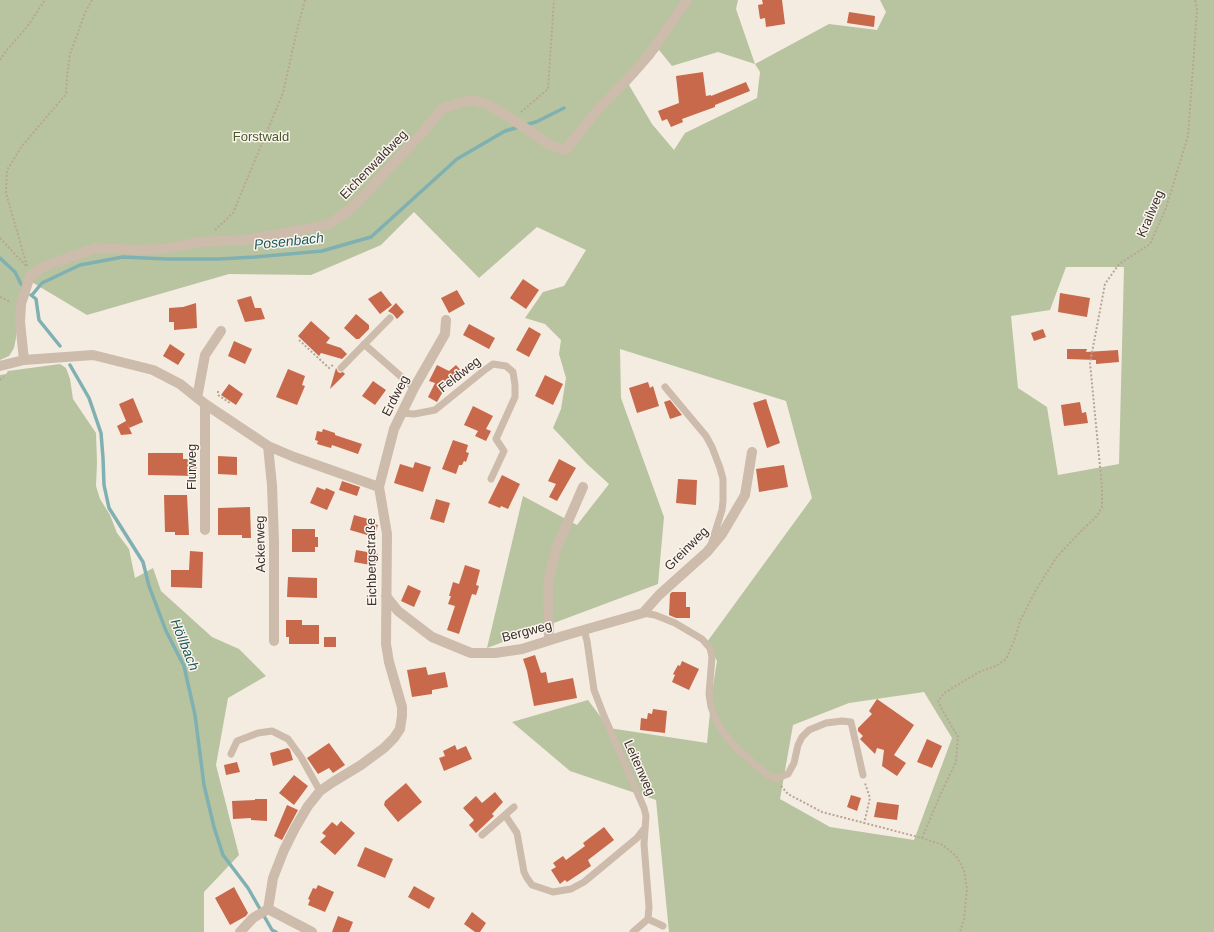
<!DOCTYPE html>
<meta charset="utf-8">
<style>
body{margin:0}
canvas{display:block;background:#f4ebe1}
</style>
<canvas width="1214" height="932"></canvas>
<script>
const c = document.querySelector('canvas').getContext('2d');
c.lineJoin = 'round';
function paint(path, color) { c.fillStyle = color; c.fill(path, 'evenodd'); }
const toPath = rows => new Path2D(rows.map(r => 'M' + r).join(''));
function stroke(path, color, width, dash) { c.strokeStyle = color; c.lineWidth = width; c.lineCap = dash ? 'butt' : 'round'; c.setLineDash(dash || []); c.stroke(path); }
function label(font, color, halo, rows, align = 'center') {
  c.font = font + ' Helvetica,sans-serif'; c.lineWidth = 3; c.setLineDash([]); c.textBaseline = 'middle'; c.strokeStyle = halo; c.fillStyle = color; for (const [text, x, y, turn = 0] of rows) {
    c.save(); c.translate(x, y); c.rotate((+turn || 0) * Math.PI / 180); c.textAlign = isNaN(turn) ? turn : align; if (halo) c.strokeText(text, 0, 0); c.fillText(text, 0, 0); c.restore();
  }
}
paint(toPath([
 [0,0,738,0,736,9,755,64,829,24,877,30,886,12,880,0,1214,0,1214,932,669,932,656,800,570,771,512,722,588,700,609,728,707,743,712,692,717,661,707,642,812,498,786,401,620,349,621,398,664,517,658,584,487,648,523,496,577,525,609,484,587,464,553,428,561,409,566,378,559,354,561,340,545,324,525,318,543,292,564,286,586,250,537,227,479,278,414,212,381,245,311,275,229,274,87,315,25,278,17,313,16,338,14,348,9,356,0,360],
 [659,50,672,66,718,52,755,64,760,72,757,98,685,133,674,150,652,124,629,85],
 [1066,267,1124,267,1119,464,1058,475,1047,407,1018,388,1011,316,1050,310],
 [924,692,952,738,914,840,830,827,780,799,793,725,849,703],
 [60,364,66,368,70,379,73,399,96,433,97,463,96,486,100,499,110,515,117,533,129,549,135,578,153,568,161,591,212,637,239,649,266,676,228,698,216,765,239,855,204,892,204,932,0,932,0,375,6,374,8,371]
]), '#b8c4a0');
stroke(toPath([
 [525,125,536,122,564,108],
 [0,258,15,272,21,284,24,287],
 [31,295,36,299,39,320,60,346],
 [32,295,42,283,80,265,123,257,167,259,219,259,255,257,322,251,371,237,457,159,505,131,519,127],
 [70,365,89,398,101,433,103,458,104,485,109,508,143,562,149,586,166,631,184,666,195,715,204,785,214,827,223,855,248,888,272,930,276,932]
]), '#7fb0b2', 3.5);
paint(toPath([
 [762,0,782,0,785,24,766,27,765,18,760,19,758,5,763,4],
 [849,12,875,16,874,27,847,23],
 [703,72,706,96,711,95,711,96,746,82,750,91,715,105,715,107,682,119,683,122,671,127,667,119,662,121,658,111,679,103,676,76],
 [523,279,539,290,526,309,510,298],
 [457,290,465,304,449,313,441,298],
 [381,291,392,305,380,314,368,299],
 [1060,293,1090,298,1087,317,1058,312],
 [251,296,255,308,261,308,265,319,245,322,237,300],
 [196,303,197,328,174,330,174,322,169,322,169,308,183,307],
 [396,303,404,312,397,319,393,314,388,311],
 [356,314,369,325,369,329,359,339,356,339,344,328],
 [311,321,330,338,326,343,341,348,347,354,342,359,321,353,319,356,298,336],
 [469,324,495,338,489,349,463,335],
 [529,327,541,334,529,357,516,350],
 [1043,329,1046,337,1034,341,1031,333],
 [234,341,252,349,245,364,228,356],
 [170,344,185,354,178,365,163,356],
 [1067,349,1087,349,1086,352,1118,350,1119,362,1096,364,1096,360,1067,359],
 [437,365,449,371,456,365,464,374,445,388,437,402,428,397,435,383,429,381],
 [336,368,338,372,340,373,343,372,345,374,330,389],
 [288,369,305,376,302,385,305,386,297,405,276,397],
 [545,375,563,384,553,405,535,396],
 [373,381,386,390,375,405,362,396],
 [648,382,650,388,653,386,659,406,637,413,629,388],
 [229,384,243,394,236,405,221,395],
 [133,398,143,422,129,428,119,404],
 [766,399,780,443,767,448,753,403],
 [670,400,682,415,670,419,664,402],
 [1080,402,1082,413,1086,412,1088,423,1064,426,1061,405],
 [473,406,493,416,486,429,491,431,486,441,475,436,478,431,464,425],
 [126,421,132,434,121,435,117,426],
 [323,429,335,433,335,435,362,444,358,454,332,445,331,448,317,444,318,441,315,440,317,431,322,432],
 [453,440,468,445,466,452,469,453,466,462,464,461,462,465,459,465,456,474,442,469],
 [148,453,183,453,183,459,197,459,196,476,148,475],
 [218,456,237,457,237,475,218,474],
 [559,459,576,468,557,501,549,497,556,484,548,481],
 [415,462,431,467,423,492,394,483,400,464,413,468],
 [784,465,788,487,759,492,756,469],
 [502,475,520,484,508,509,501,506,500,508,488,503],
 [678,479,697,480,696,505,676,503],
 [342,481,360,487,357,496,339,490],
 [317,487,325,490,326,488,335,492,327,510,310,503],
 [164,495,187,495,189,535,175,535,175,532,165,532],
 [436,499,450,503,444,523,430,519],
 [250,507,251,538,242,538,242,535,218,535,218,508],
 [354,515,368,519,367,522,378,525,374,537,350,530],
 [292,529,315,529,315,537,318,537,318,547,315,547,315,552,292,552],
 [356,550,378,554,376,566,354,562],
 [190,551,203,552,202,588,171,587,171,570,189,570],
 [465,565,480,570,476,585,479,586,476,595,472,594,459,634,447,630,455,606,448,604,451,596,449,596,453,582,459,584],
 [288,577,317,578,317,598,287,597],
 [408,585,421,591,414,607,401,601],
 [672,592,686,592,686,607,690,607,690,618,676,618,669,615,670,594],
 [286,620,302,620,302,625,319,625,319,644,289,644,289,637,286,637],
 [324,637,336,637,336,647,324,647],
 [535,655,541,673,546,672,548,683,573,678,577,698,534,706,527,671,523,659],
 [682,661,699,669,689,690,672,682,675,675,673,674,678,665,680,666],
 [426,667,428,675,445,672,448,687,432,690,432,694,412,697,407,670],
 [877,699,914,725,894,755,906,763,897,776,882,766,884,750,877,748,875,754,860,739,863,736,858,731,858,728,872,714,869,711],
 [653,709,667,711,665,733,640,730,641,718,647,719,648,713,652,714],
 [927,739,942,746,932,768,917,762],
 [329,743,345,765,333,773,329,768,318,774,307,758],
 [455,745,457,750,466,746,472,759,444,771,439,758,445,756,443,751],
 [288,748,290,750,293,760,273,766,270,753],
 [237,762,240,772,226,775,224,765],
 [294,775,308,786,294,805,279,793],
 [406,783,422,802,398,822,384,805,385,801],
 [495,792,503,802,492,814,494,816,476,833,469,825,474,820,463,808,476,796,482,803],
 [851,795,861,798,857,811,847,807],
 [255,799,267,799,267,821,251,820,251,818,233,819,232,801,255,800],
 [877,802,899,805,897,820,874,817],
 [287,805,298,810,282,840,274,836],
 [341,821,355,833,335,855,320,842,326,836,322,833,332,822,337,826],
 [604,827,614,840,588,860,591,866,567,882,565,880,560,884,551,870,556,867,553,863,563,856,566,860,585,846,583,843],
 [365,847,393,859,385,878,357,866],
 [318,885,334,892,325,912,308,905,310,900,308,899,313,888,316,889],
 [414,886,435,898,429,909,408,897],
 [234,887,248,913,246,916,230,925,215,898],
 [472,912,486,923,480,932,475,932,464,924],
 [338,916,353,922,349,932,332,932]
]), '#c8694b');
stroke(toPath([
 [0,60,5,52,27,27,45,0],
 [521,112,548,89,554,0],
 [215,230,233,213,283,93,297,30,305,0],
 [0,238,27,267],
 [27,266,6,193,7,170,22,146,66,94,67,77,70,54,85,13,92,0],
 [0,297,11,302],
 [299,340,329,368,333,365],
 [0,380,4,377],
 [218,391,218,395,230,403],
 [781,786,788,794,822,812,922,838,943,845,956,856,964,870,967,889,964,919,960,932],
 [864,824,870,798,865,783],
 [922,838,941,793,956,762,958,737,940,706,938,701,944,693,979,672,996,666,1006,659,1014,641,1020,621,1036,590,1056,558,1081,531,1097,516,1102,507,1102,487,1090,363,1105,284,1119,264,1150,244,1166,208,1188,136,1197,10,1195,0]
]), '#b9a596', 2, [2, 2]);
stroke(toPath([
 [364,344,414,388],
 [341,368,390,318],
 [665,387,706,436,712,447,720,468,723,479,723,501,722,510,711,545],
 [401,413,414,414,435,410,482,372,493,364,506,366,513,372,515,385,515,397,496,439,504,451,491,479],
 [643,613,655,615,675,623,702,639,710,648,712,657,709,694,711,707,716,720,723,732,735,747,765,773,775,779,788,774,794,763,798,745,802,737,809,730,826,723,842,721,851,722,863,775],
 [584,630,587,641,594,690,604,716,644,808,646,816,644,844,649,907,648,919,633,932],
 [231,754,237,741,258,733,272,731,288,739,301,757,320,791],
 [505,815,517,833,524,872,527,878,532,885,553,892,571,889,584,882,637,838,644,829],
 [482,835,514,807],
 [648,919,663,926]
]), '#cdbbac', 7);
stroke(toPath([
 [24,360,20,322,21,304,30,276,45,266,96,248,138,250,164,249,201,242,245,240,328,225,352,208,422,133,442,109,459,103,473,100,489,105,512,119,550,145,565,150,595,113,635,71,649,55,687,0],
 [0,366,24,360,93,355,153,370,180,384,205,404,268,446,294,457,379,487,387,534,386,644,389,662,402,707,402,716,400,729,394,738,384,748,361,765,333,782,320,791,308,806,295,828,284,850,273,878,268,909,253,918,240,932],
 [197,398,205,355,221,331],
 [205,404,205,530],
 [268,446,272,485,274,542,274,641],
 [379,487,394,429,414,388,445,334,446,320],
 [386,596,398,611,432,637,471,653,495,653,522,649,563,636,643,613,659,595,707,552,722,534,745,495,752,452],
 [549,640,548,583,556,549,583,487],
 [268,909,312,932]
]), '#cdbbac', 10);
label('13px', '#4a5a2e', '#fbf5ee', [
 ["Forstwald",261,137]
]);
label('13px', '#3b302b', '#fbf5ee', [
 ["Eichenwaldweg",374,165,-46],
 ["Krailweg",1151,214,-67],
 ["Feldweg",460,375,-38],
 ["Erdweg",396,396,-63],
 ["Flurweg",192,467,-90],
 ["Ackerweg",261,544,-91],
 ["Greinweg",687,549,-45],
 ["Eichbergstraße",372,562,-91],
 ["Bergweg",527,632,-15],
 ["Leitenweg",639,768,66]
]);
label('italic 14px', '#1f5a5e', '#fbf5ee', [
 ["Posenbach",289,242,-6],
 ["Höllbach",184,645,68]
]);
</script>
